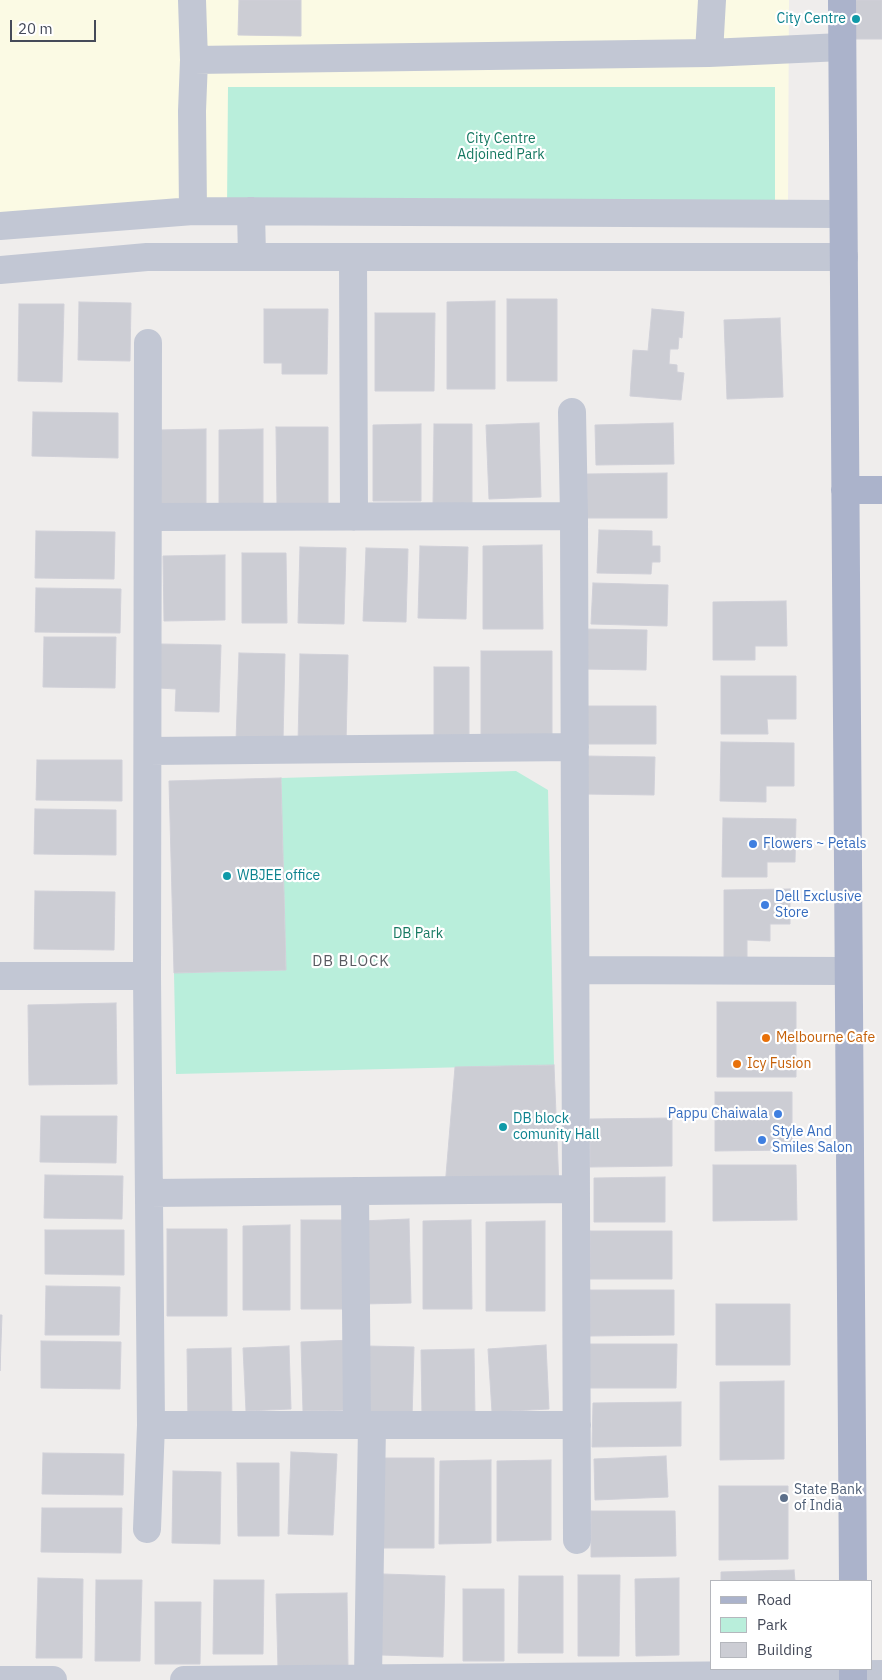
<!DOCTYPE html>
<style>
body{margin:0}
#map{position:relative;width:882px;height:1680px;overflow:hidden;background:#efedec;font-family:"IBM Plex Sans",sans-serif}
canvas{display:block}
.legend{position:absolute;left:710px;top:1580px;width:162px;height:90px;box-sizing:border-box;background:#fff;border:1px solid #b5b7bd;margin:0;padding:6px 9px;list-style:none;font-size:15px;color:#454a59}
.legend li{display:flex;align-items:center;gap:10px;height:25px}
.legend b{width:25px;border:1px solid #b5b7bd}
.scale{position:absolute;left:10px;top:20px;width:86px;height:22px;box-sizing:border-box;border:2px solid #454a59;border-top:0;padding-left:6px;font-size:15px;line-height:18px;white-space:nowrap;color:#454a59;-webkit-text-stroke:4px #fff;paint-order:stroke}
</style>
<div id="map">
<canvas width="882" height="1680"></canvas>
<ul class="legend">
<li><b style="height:6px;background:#abb3cb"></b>Road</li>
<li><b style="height:14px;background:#b9eedb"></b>Park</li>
<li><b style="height:14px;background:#cccdd4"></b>Building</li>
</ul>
<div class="scale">20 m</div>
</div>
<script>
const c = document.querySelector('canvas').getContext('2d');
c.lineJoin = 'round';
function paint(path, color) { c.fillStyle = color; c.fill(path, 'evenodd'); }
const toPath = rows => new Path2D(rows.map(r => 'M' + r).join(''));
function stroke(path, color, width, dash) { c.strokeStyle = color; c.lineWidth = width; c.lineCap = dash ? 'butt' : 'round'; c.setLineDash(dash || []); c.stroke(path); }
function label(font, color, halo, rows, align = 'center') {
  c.font = font + ' "IBM Plex Sans",sans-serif'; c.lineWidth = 4.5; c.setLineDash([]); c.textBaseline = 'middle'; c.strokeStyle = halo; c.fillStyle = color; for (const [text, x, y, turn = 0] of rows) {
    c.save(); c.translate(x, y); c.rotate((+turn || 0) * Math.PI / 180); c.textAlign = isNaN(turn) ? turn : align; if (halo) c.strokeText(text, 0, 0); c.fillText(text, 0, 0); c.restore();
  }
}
paint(toPath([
 [0,0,789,0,788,202,0,226]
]), '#fbfae4');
paint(toPath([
 [228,87,775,87,775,208,227,208],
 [516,771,548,790,554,1065,176,1074,174,973,286,970,281,778]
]), '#b9eedb');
const building = toPath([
 [239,0,301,0,301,36,238,35,239,0],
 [829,0,882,0,882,39,830,39,829,0],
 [507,299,557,299,557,381,507,381,507,299],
 [495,301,495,389,447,389,447,302,495,301],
 [79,302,131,303,130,361,78,360,79,302],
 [19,304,64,304,62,382,18,381,19,304],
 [264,309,328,309,327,374,282,374,282,363,264,363,264,309],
 [652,309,684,312,682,338,679,337,678,349,670,349,669,364,677,365,677,372,684,373,681,400,630,396,633,350,648,351,652,309],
 [375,313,435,313,434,391,375,391,375,313],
 [780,318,783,397,727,399,724,320,780,318],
 [33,412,118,413,118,458,32,456,33,412],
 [539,423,541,497,489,499,486,425,539,423],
 [673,423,674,464,596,465,595,425,673,423],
 [421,424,421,501,373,501,373,425,421,424],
 [434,424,472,424,472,505,433,505,434,424],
 [276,427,328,427,328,506,277,506,276,427],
 [206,429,206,505,160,505,159,430,206,429],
 [263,429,263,511,219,512,219,430,263,429],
 [667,473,667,518,587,518,587,474,667,473],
 [599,530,652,531,652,546,660,546,660,562,652,562,651,574,597,573,599,530],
 [36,531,115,532,114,579,35,578,36,531],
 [542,545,543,629,483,629,483,546,542,545],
 [420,546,468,547,466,619,418,618,420,546],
 [300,547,346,548,344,624,298,623,300,547],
 [366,548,408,549,406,622,363,621,366,548],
 [242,553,286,553,287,623,242,623,242,553],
 [225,555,225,620,164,621,163,556,225,555],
 [593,583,668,585,667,626,591,624,593,583],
 [36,588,121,589,120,633,35,632,36,588],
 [786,601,787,646,755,646,755,660,713,660,713,602,786,601],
 [583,629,647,630,646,670,582,669,583,629],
 [44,637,116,637,115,688,43,687,44,637],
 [160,644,221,645,219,712,175,711,176,689,159,688,160,644],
 [481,651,552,651,552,741,481,742,481,651],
 [239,653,285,654,283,741,236,741,239,653],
 [300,654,348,655,346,744,298,743,300,654],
 [434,667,469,667,469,744,434,744,434,667],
 [721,676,796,676,796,719,767,719,768,734,721,734,721,676],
 [586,706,656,706,656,744,586,744,586,706],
 [721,742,794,743,794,786,766,786,766,802,720,801,721,742],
 [584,756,655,757,654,795,584,794,584,756],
 [37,760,122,760,122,801,36,800,37,760],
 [281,778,286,970,174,973,169,781,281,778],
 [35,809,116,810,116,855,34,854,35,809],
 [723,818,796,819,795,862,767,862,767,877,722,877,723,818],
 [790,889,790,924,770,924,770,941,747,940,747,962,724,963,724,890,790,889],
 [35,891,115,892,114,950,34,949,35,891],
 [717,1002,796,1002,796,1077,717,1077,717,1002],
 [116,1003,117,1084,29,1085,28,1005,116,1003],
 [554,1065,559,1187,445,1187,455,1067,554,1065],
 [715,1092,792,1092,792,1150,715,1151,715,1092],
 [41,1116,117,1116,116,1163,40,1162,41,1116],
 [672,1118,672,1166,590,1167,590,1119,672,1118],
 [713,1165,796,1165,797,1220,713,1221,713,1165],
 [45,1175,123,1176,122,1219,44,1218,45,1175],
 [665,1177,665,1222,594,1222,594,1178,665,1177],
 [409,1219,411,1303,363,1304,361,1221,409,1219],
 [301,1220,351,1220,352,1309,301,1309,301,1220],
 [471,1220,472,1309,423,1309,423,1221,471,1220],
 [545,1221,545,1311,486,1311,486,1222,545,1221],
 [290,1225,290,1310,243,1310,243,1226,290,1225],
 [167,1229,227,1229,227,1316,167,1316,167,1229],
 [45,1230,124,1230,124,1275,45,1274,45,1230],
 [590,1231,672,1231,672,1279,590,1279,590,1231],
 [46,1286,120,1287,119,1335,45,1335,46,1286],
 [590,1290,674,1290,674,1335,590,1336,590,1290],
 [716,1304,790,1304,790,1365,716,1365,716,1304],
 [0,1315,2,1315,0,1371,0,1315],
 [353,1340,354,1410,303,1411,301,1342,353,1340],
 [41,1341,121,1342,120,1389,41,1388,41,1341],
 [588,1344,677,1344,676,1388,588,1388,588,1344],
 [546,1345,549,1409,492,1412,488,1349,546,1345],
 [289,1346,291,1409,246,1411,243,1348,289,1346],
 [367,1346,414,1347,412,1419,365,1418,367,1346],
 [231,1348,232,1422,188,1422,187,1349,231,1348],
 [474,1349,475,1416,422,1417,421,1350,474,1349],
 [784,1381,784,1459,720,1460,720,1382,784,1381],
 [681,1402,681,1446,592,1447,593,1403,681,1402],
 [291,1452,337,1454,333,1535,288,1534,291,1452],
 [43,1453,124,1454,123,1495,42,1494,43,1453],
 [666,1456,668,1497,595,1500,594,1459,666,1456],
 [379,1458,434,1458,434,1548,379,1548,379,1458],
 [491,1460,491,1543,439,1544,440,1461,491,1460],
 [551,1460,551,1540,497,1541,497,1461,551,1460],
 [237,1463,279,1463,279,1536,238,1536,237,1463],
 [173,1471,221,1472,220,1544,172,1543,173,1471],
 [719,1486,788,1486,788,1559,719,1560,719,1486],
 [42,1508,122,1508,121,1553,41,1552,42,1508],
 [591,1511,675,1511,676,1556,591,1557,591,1511],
 [794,1570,795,1581,721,1581,721,1572,794,1570],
 [383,1574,445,1576,443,1657,381,1655,383,1574],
 [578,1575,620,1575,619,1656,578,1656,578,1575],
 [519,1576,563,1576,563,1653,518,1653,519,1576],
 [38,1578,83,1579,82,1658,36,1658,38,1578],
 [679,1578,679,1655,636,1656,635,1579,679,1578],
 [96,1580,142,1580,140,1661,95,1661,96,1580],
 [214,1580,264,1580,263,1654,213,1654,214,1580],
 [463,1589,504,1589,504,1661,463,1661,463,1589],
 [347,1593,348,1666,278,1668,276,1594,347,1593],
 [155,1602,201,1602,200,1664,155,1664,155,1602]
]);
paint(building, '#cccdd4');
stroke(building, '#d0d0d8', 1);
stroke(toPath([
 [192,0,194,60,192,111,193,211],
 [709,53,712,0],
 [194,60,709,53,842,47],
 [251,211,252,257],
 [0,226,193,211,843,214],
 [353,257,354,517],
 [0,270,147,257,844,257],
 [572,412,574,516,577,1540],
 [148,517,574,516],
 [149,751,575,747],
 [576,970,848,971],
 [0,976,147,976],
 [355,1191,357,1425],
 [150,1193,576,1189],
 [151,1425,577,1425],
 [147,1529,151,1425,147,976,148,343],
 [368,1677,372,1425],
 [0,1680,53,1680],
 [184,1680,882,1674]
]), '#c2c7d4', 28);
stroke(toPath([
 [842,0,853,1581],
 [845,490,882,490],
 [853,1680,853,1669]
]), '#abb3cb', 28);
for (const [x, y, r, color] of [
 [856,19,5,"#0f9aa8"],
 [753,844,5,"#3f7fe0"],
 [227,876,5,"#0f9aa8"],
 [765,905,5,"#3f7fe0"],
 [766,1038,5,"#e8710a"],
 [737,1064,5,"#e8710a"],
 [778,1114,5,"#3f7fe0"],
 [503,1127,5,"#0f9aa8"],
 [762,1140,5,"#3f7fe0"],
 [784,1498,5,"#5c6f8a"]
]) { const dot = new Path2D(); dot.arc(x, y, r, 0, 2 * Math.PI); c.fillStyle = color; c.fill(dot); stroke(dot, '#fff', 2); }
label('14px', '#0d838f', '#fff', [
 ["City Centre",846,19,"right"],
 ["WBJEE office",237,876],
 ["DB block",513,1119],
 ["comunity Hall",513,1135]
], 'left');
label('14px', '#177962', '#fff', [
 ["City Centre",501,139],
 ["Adjoined Park",501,155],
 ["DB Park",418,934]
]);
label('14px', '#366cbe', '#fff', [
 ["Flowers ~ Petals",763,844],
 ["Dell Exclusive",775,897],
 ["Store",775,913],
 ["Pappu Chaiwala",768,1114,"right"],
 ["Style And",772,1132],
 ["Smiles Salon",772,1148]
], 'left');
label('14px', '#c56008', '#fff', [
 ["Melbourne Cafe",776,1038],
 ["Icy Fusion",747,1064]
], 'left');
label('14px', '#4e5e75', '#fff', [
 ["State Bank",794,1490],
 ["of India",794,1506]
], 'left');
c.letterSpacing = '1px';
label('15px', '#595a61', '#fff', [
 ["DB BLOCK",351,962]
]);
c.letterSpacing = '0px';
</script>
